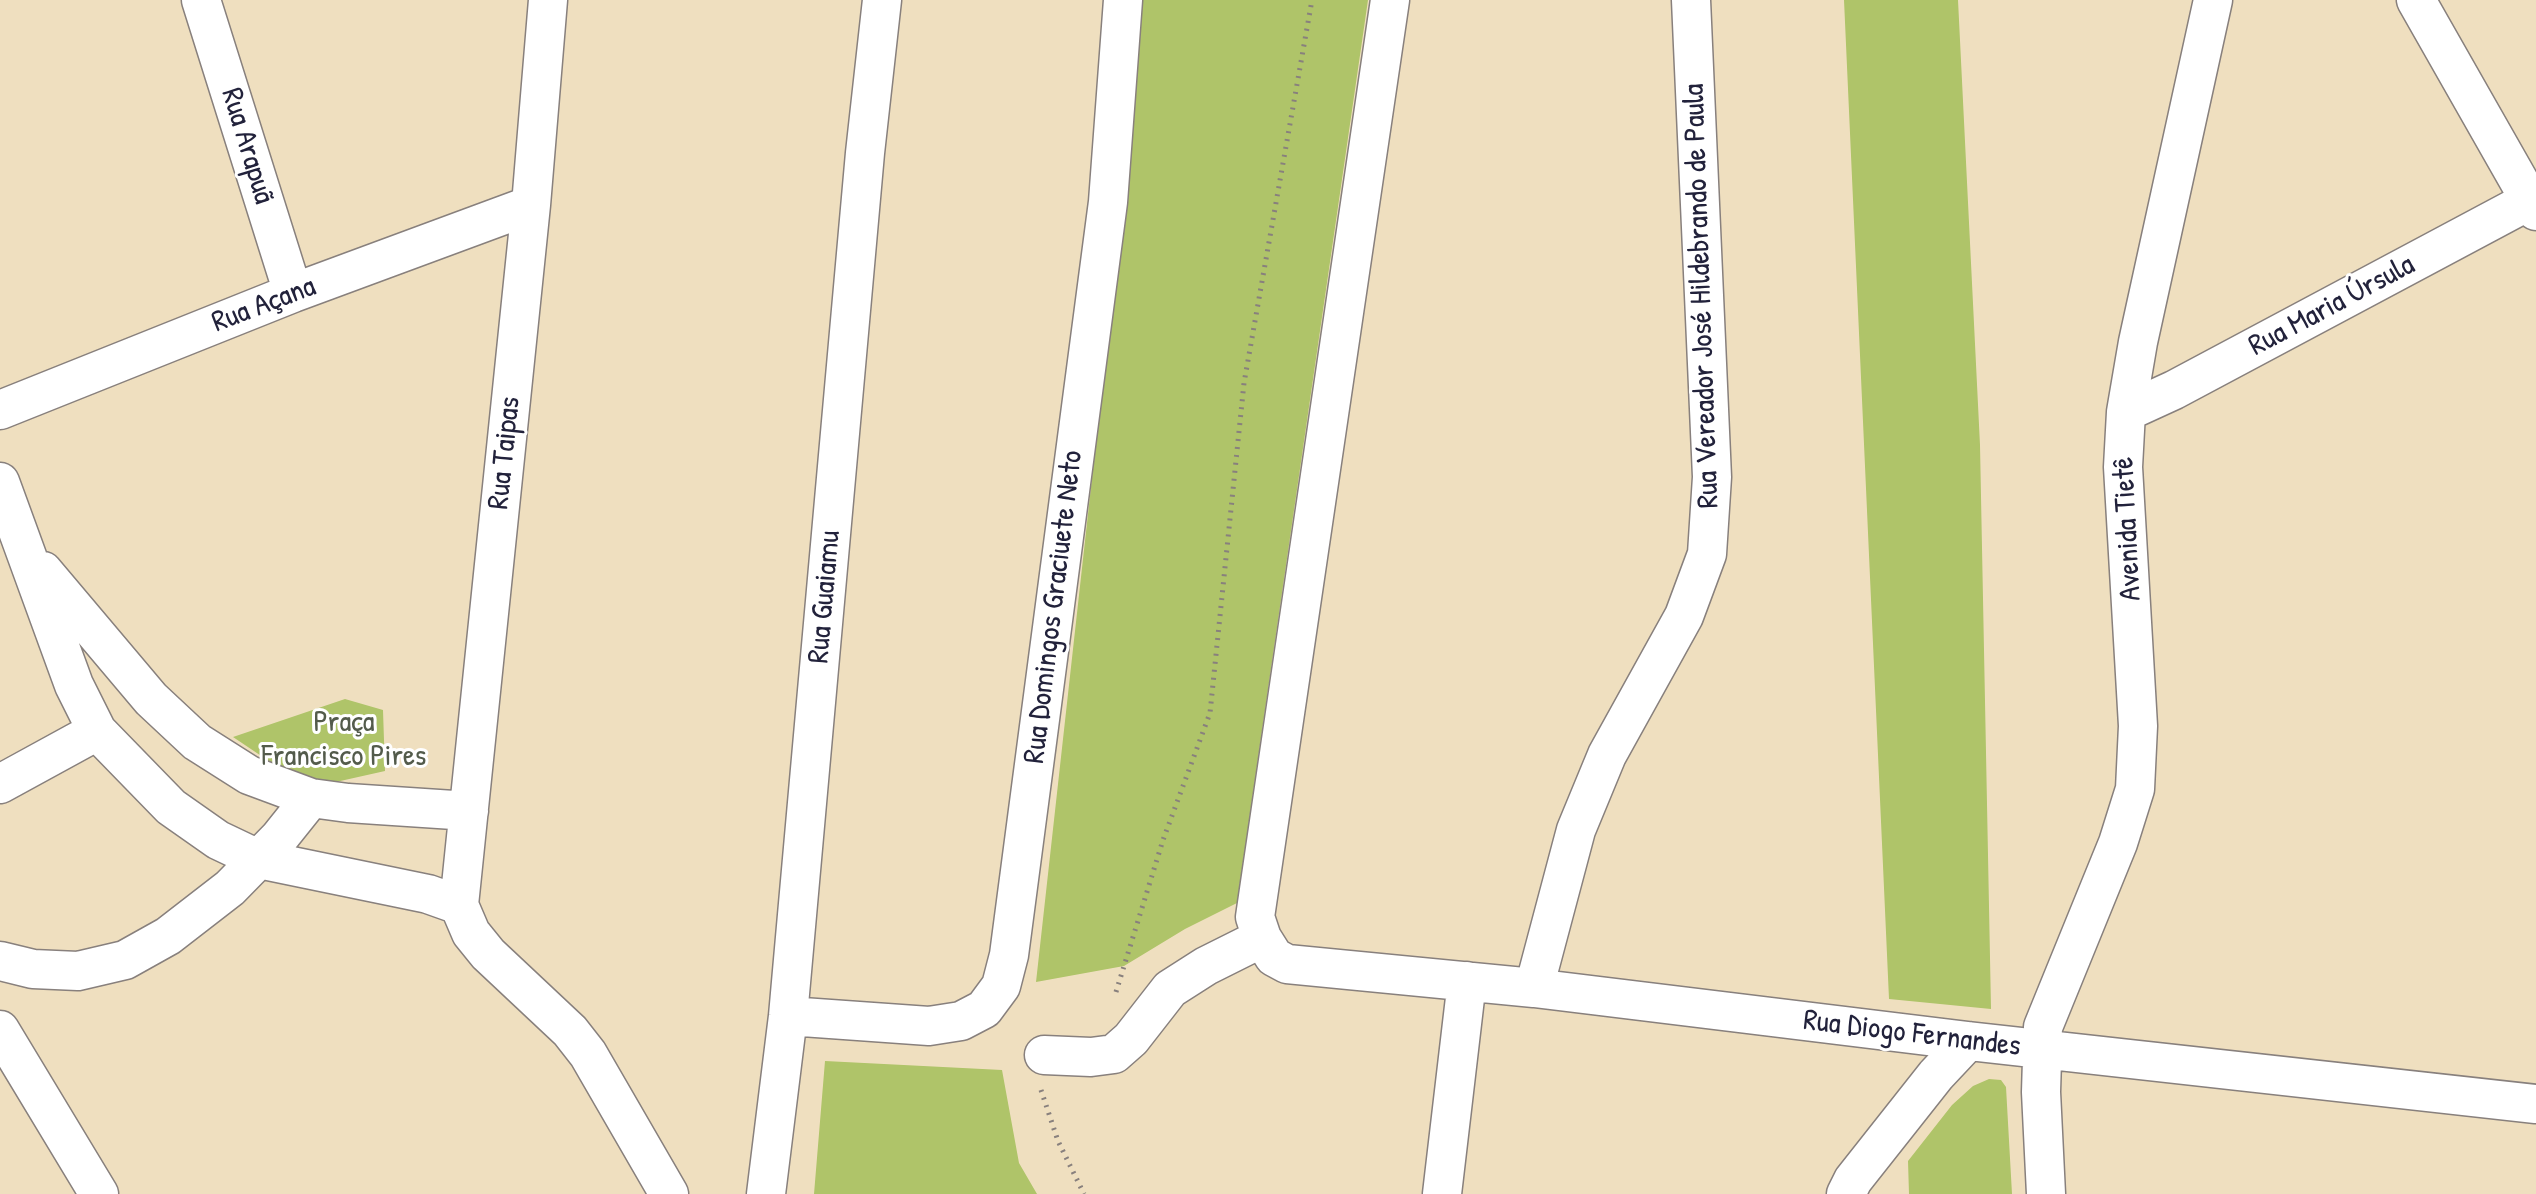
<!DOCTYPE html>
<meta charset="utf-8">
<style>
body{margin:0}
canvas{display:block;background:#efdfbf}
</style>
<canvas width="2536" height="1194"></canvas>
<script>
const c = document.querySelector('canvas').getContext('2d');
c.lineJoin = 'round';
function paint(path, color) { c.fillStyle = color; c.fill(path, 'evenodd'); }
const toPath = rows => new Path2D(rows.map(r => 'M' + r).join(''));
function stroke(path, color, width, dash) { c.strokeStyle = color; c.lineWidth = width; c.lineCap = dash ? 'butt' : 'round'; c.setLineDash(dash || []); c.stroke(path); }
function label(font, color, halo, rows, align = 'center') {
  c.font = font + ' "Patrick Hand",sans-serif'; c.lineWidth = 6; c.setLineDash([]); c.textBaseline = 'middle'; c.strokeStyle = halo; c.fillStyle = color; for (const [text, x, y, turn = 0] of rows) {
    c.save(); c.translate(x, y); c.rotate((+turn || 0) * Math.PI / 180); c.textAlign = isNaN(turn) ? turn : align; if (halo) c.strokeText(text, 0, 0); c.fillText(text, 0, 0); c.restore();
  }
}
paint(toPath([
 [1140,0,1368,0,1237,903,1185,929,1124,966,1036,982,1120,226],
 [1844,0,1958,0,1980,445,1991,1009,1889,999],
 [345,699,383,710,385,771,309,788,233,737],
 [825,1061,1002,1070,1019,1163,1037,1194,814,1194],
 [1989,1079,2001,1080,2006,1087,2012,1194,1909,1194,1908,1161,1952,1105,1973,1086]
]), '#afc469');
const minor = toPath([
 [201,0,293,293],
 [548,0,531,205,459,905,471,933,488,954,570,1031,588,1054,669,1194],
 [1390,0,1255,917,1262,938,1274,957,1287,964,1534,988,1968,1041,2536,1104],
 [2416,0,2536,211],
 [0,410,293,293,531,205],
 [2126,412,2174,390,2536,197],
 [0,482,74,685,97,731,171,807,218,840,258,859,428,894,459,905],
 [43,571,151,699,197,742,249,775,311,798,348,803,469,811],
 [0,784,97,731],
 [0,961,33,969,78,971,125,960,168,936,230,888,279,838,311,798],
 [1534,988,1576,830,1607,755,1684,616,1707,554,1712,477,1691,0],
 [788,1016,929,1026,961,1021,984,1009,1001,986,1009,955,1108,202,1123,0],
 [0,1030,99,1194],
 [1044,1055,1091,1057,1114,1054,1131,1039,1170,989,1206,966,1262,938],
 [766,1194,788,1016,865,153,882,0],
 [1442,1194,1467,981],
 [1846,1194,1853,1180,1936,1075,1968,1041],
 [2046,1194,2041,1092,2043,1027,2118,843,2135,789,2138,726,2123,467,2126,412,2138,342,2213,0]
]);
stroke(minor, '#88807d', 41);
stroke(toPath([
 [1116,992,1163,840,1210,713,1244,383,1312,0],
 [1041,1090,1058,1141,1084,1194]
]), '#88807d', 5, [2, 6]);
stroke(minor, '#fff', 38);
label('30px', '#22223b', '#fff', [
 ["Rua Arapuã",247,146,73],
 ["Rua Vereador José Hildebrando de Paula",1702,296,-92],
 ["Rua Açana",264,305,-21],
 ["Rua Maria Úrsula",2332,306,-28],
 ["Rua Taipas",505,453,-84],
 ["Avenida Tietê",2128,529,-93],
 ["Rua Guaiamu",825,597,-85],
 ["Rua Domingos Graciuete Neto",1054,607,-83],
 ["Rua Diogo Fernandes",1912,1034,7]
]);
label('30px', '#535b4b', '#fff', [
 ["Praça",344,723],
 ["Francisco Pires",344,757]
]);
</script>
